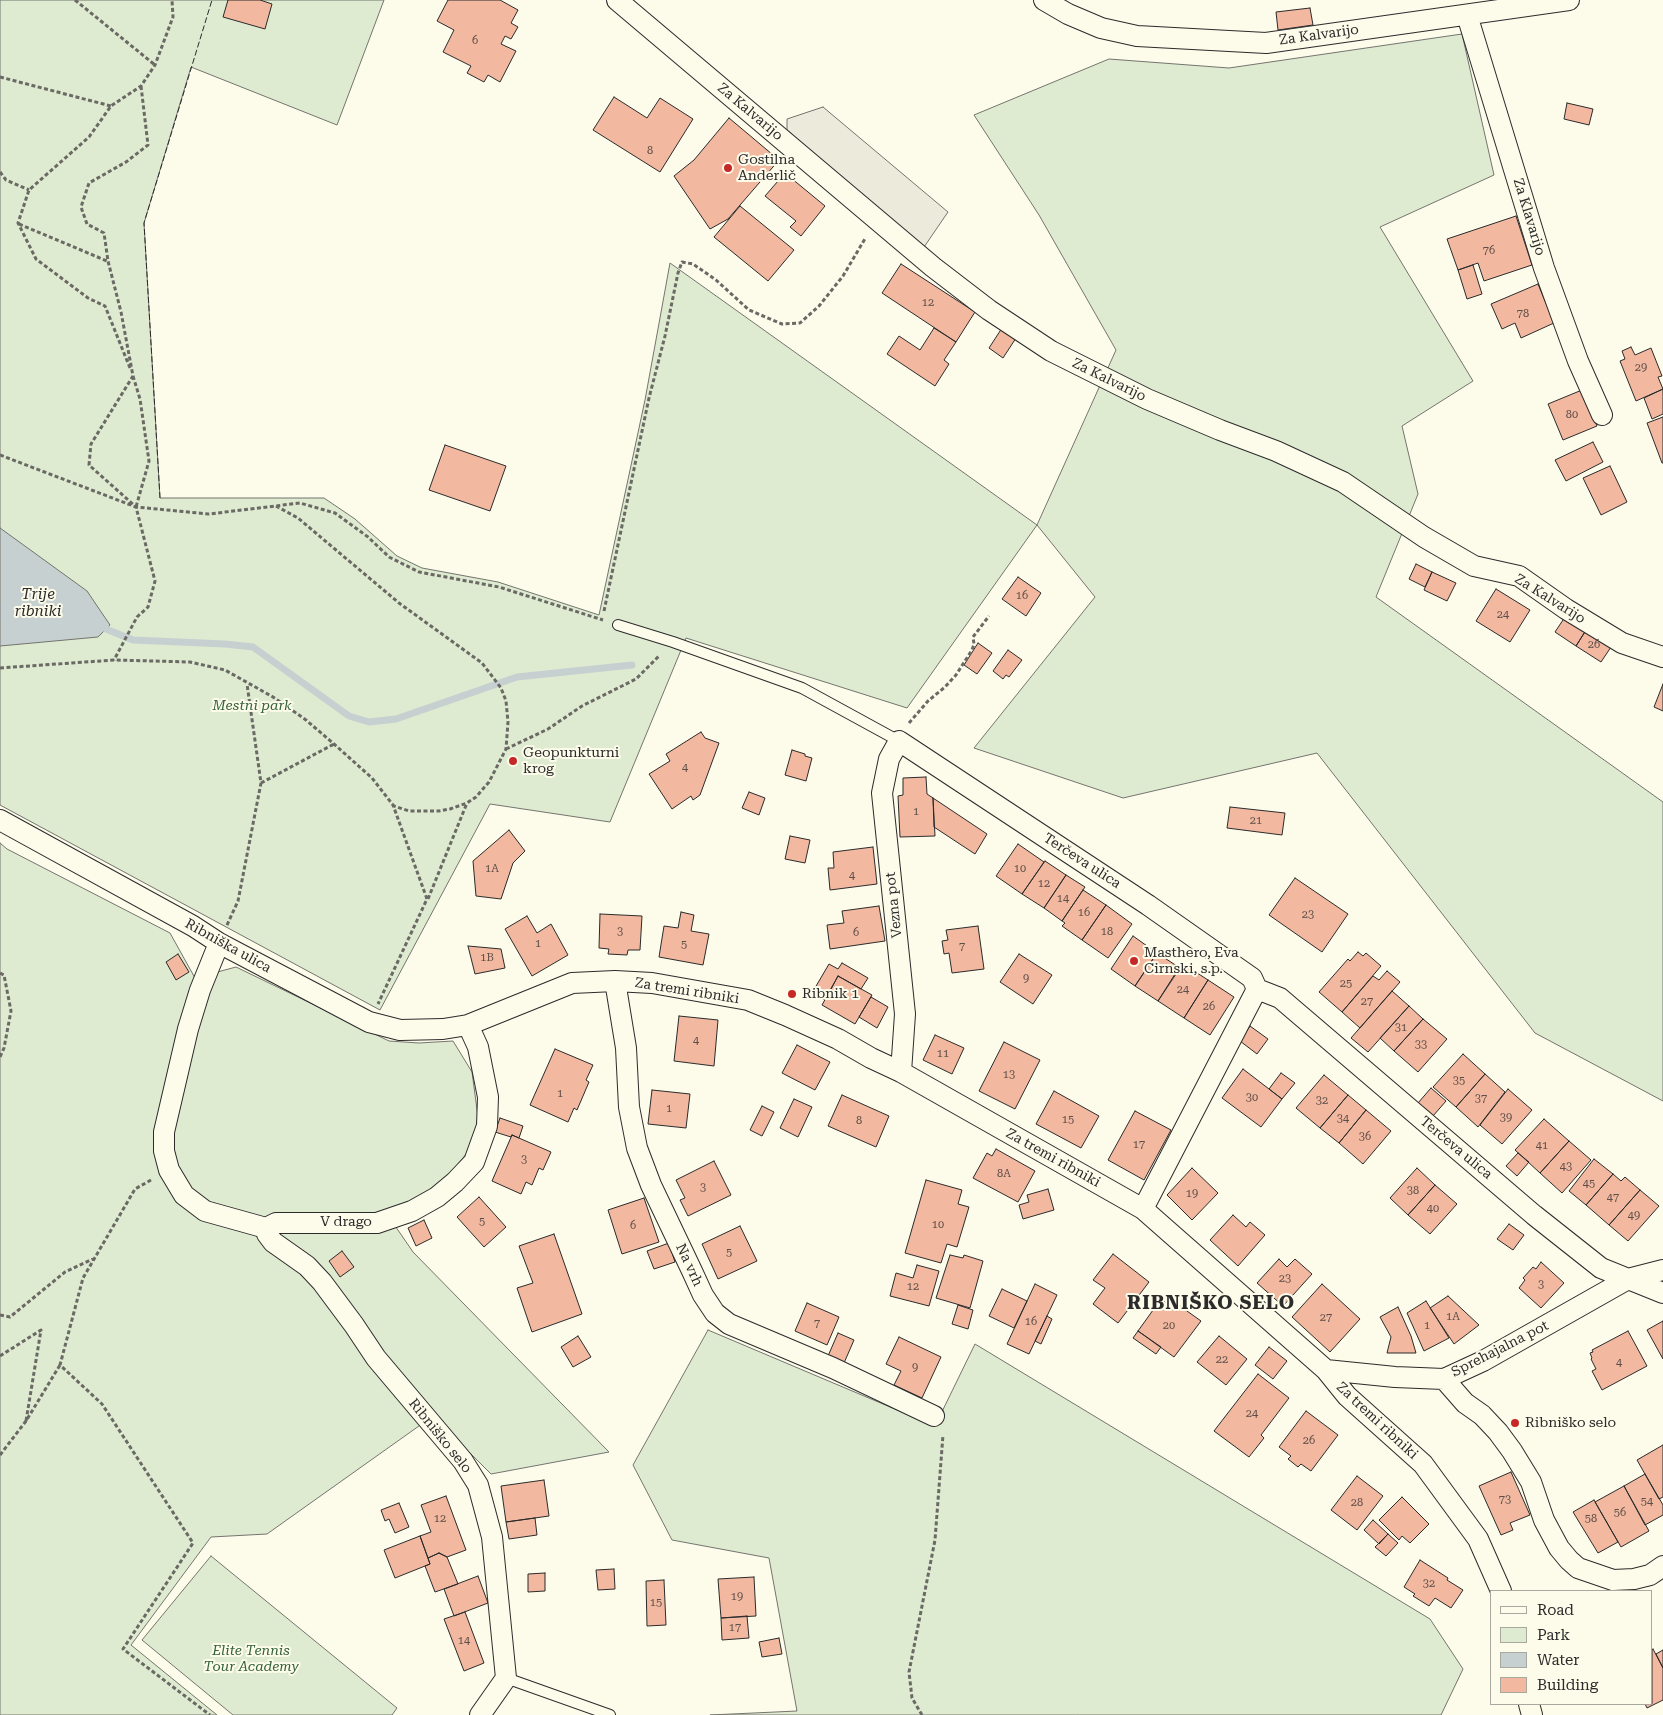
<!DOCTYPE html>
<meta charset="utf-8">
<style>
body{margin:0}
#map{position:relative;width:1663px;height:1715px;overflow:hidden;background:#fdfbea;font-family:"Roboto Serif",serif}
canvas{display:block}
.legend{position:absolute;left:1490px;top:1590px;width:162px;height:115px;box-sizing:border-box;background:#fdfbea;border:1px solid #a9a89e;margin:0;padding:6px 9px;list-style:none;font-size:15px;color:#2b2b2b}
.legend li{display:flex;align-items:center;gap:10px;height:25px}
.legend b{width:25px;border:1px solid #a9a89e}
</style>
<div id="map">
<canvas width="1663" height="1715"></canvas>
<ul class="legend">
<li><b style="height:6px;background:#fdfbea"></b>Road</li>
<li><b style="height:14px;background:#deebd1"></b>Park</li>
<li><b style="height:14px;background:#c7d0d0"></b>Water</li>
<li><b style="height:14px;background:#f2b8a0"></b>Building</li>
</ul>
</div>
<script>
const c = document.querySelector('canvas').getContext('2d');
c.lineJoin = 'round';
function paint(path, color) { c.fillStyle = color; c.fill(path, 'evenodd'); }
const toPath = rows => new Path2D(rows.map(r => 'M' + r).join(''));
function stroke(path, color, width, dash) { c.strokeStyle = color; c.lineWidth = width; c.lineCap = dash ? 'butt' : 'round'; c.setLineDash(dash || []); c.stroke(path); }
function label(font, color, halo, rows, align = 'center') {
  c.font = font + ' "Roboto Serif",serif'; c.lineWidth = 4; c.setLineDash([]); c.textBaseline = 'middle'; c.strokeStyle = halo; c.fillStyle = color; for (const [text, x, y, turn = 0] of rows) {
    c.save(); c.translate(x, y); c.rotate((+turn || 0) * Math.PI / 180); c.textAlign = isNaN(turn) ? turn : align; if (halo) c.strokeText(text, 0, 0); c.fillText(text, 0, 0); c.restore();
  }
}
const green = toPath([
 [0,0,384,0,337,125,191,67,144,223,160,498,324,498,355,519,397,556,422,568,498,582,599,615,645,400,670,263,1037,525,1116,350,1039,215,974,115,1109,59,1229,68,1462,34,1494,175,1380,227,1473,381,1402,426,1418,494,1376,597,1663,802,1663,1101,1535,1033,1317,753,1123,798,974,748,1095,597,1037,525,907,708,686,638,610,822,490,804,380,1010,0,805,0,0],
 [0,843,7,849,170,933,195,978,236,967,389,1041,419,1043,453,1041,472,1072,478,1117,473,1145,448,1177,424,1195,387,1214,413,1252,609,1452,491,1474,433,1416,267,1534,211,1537,131,1645,217,1715,0,1715,0,843],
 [708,1330,935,1426,975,1344,1430,1619,1463,1669,1441,1715,710,1715,797,1711,769,1558,672,1540,633,1465,708,1330],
 [211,1556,397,1708,392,1715,233,1715,142,1640,211,1556]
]);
paint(green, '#deebd1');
stroke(green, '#74746e', 1);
const parking = toPath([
 [823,107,948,212,922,250,787,130,787,119,823,107]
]);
paint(parking, '#eceadb');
stroke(parking, '#74746e', 1);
const water = toPath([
 [0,528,87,591,110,625,98,637,0,646,0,528]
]);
paint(water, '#c7d0d0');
stroke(water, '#74746e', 1);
stroke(toPath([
 [106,629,133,640,225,644,253,647,349,716,369,722,396,719,517,677,632,665]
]), '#c7d0d0', 7);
const building = toPath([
 [228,0,260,0,272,4,265,29,223,17,228,0],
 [448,0,500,0,518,10,511,23,518,27,511,39,505,36,501,44,516,51,500,82,488,75,484,82,467,73,471,66,443,52,454,30,437,21,448,0],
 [1310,8,1313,25,1278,30,1276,12,1310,8],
 [614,97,647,118,660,98,693,119,660,172,593,130,614,97],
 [1567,103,1593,109,1589,125,1564,119,1567,103],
 [729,118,779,160,728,219,710,229,674,176,694,160,729,118],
 [785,173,825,206,801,236,790,227,796,221,765,196,785,173],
 [740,206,794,250,768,281,714,237,740,206],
 [1516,216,1532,265,1484,281,1478,263,1458,270,1447,239,1516,216],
 [901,264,975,312,956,342,882,293,901,264],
 [1473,265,1482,294,1467,299,1458,270,1473,265],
 [1538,284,1554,323,1521,338,1515,323,1502,329,1491,304,1538,284],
 [934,328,956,342,944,360,949,364,935,386,887,354,899,336,920,350,934,328],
 [1002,328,1016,338,1003,358,989,348,1002,328],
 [1631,347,1635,355,1651,348,1662,376,1658,377,1663,389,1636,401,1620,361,1625,359,1622,351,1631,347],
 [1663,389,1663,414,1652,419,1644,398,1663,389],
 [1582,390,1597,426,1563,440,1548,404,1582,390],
 [1663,417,1663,463,1662,463,1647,423,1663,417],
 [1593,442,1603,462,1566,481,1555,460,1593,442],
 [445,445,506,466,490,511,429,490,445,445],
 [1610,466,1627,502,1601,515,1583,478,1610,466],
 [1416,564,1432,572,1425,587,1409,579,1416,564],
 [1432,572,1456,583,1447,601,1424,590,1432,572],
 [1018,577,1041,593,1026,616,1002,599,1018,577],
 [1496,589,1530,610,1510,642,1476,621,1496,589],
 [1565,617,1588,627,1576,646,1555,632,1565,617],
 [1588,627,1613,644,1601,662,1576,646,1588,627],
 [978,643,992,653,977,674,964,665,978,643],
 [1008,650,1022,660,1009,677,1006,675,1003,679,993,671,1008,650],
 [1663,684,1663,711,1654,707,1663,684],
 [701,732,705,738,719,743,700,795,693,800,691,796,672,809,649,774,670,761,666,754,701,732],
 [792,750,805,754,805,756,812,758,806,781,785,775,792,750],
 [926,777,927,794,933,798,935,836,900,837,898,796,903,795,903,778,926,777],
 [749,792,765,798,759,815,742,808,749,792],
 [933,798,987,834,975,854,934,827,933,798],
 [1230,807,1285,813,1282,835,1227,828,1230,807],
 [509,830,525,851,513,863,501,899,476,896,473,861,509,830],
 [790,836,810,840,805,863,785,859,790,836],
 [1018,844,1044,862,1022,894,996,876,1018,844],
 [873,847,877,884,830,890,828,868,834,868,833,852,873,847],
 [1045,861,1066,875,1044,908,1022,894,1045,861],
 [1066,875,1085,887,1062,921,1044,908,1066,875],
 [1295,878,1348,914,1322,952,1269,915,1295,878],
 [1083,890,1106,905,1082,940,1062,926,1065,923,1062,921,1083,890],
 [1106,905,1132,924,1108,958,1082,940,1106,905],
 [879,906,885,941,830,949,827,925,844,923,842,911,879,906],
 [681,912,694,915,691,931,709,934,703,965,659,957,664,926,678,928,681,912],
 [600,914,642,916,640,950,628,950,627,955,608,954,609,949,599,948,600,914],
 [527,916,537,933,551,924,568,955,532,976,505,929,527,916],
 [978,926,984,969,952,973,949,953,944,954,942,941,948,940,946,930,978,926],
 [1133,936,1157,953,1135,986,1111,969,1133,936],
 [468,946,501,949,505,968,475,974,468,946],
 [1358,952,1363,956,1366,953,1381,966,1342,1012,1319,992,1348,959,1350,961,1358,952],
 [1157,953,1180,968,1158,1001,1135,986,1157,953],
 [178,954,189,972,176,980,166,962,178,954],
 [1019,954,1052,975,1033,1004,1000,982,1019,954],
 [842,963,868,978,861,989,838,976,825,1000,812,993,829,964,838,969,842,963],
 [1182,963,1208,980,1184,1018,1158,1001,1182,963],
 [1387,971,1400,982,1360,1028,1342,1012,1373,976,1379,980,1387,971],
 [838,976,872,995,855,1024,822,1005,838,976],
 [1208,980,1234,997,1210,1035,1184,1018,1208,980],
 [1392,991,1409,1006,1368,1052,1351,1038,1392,991],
 [871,997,888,1007,877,1028,859,1017,871,997],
 [1409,1006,1423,1019,1394,1051,1380,1038,1409,1006],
 [679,1016,718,1020,714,1066,674,1061,679,1016],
 [1423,1019,1447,1039,1418,1072,1394,1051,1423,1019],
 [1250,1026,1268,1039,1257,1054,1240,1041,1250,1026],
 [935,1035,964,1048,952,1074,923,1060,935,1035],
 [1004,1042,1040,1060,1015,1109,979,1091,1004,1042],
 [797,1045,830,1062,815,1090,782,1073,797,1045],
 [555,1049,593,1065,586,1080,589,1082,577,1110,574,1108,568,1122,530,1105,555,1049],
 [1463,1054,1485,1074,1456,1107,1433,1087,1463,1054],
 [1243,1069,1282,1099,1261,1127,1222,1098,1243,1069],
 [1281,1073,1295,1083,1282,1099,1269,1089,1281,1073],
 [1485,1074,1505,1092,1478,1127,1456,1107,1485,1074],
 [1324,1075,1348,1095,1320,1128,1296,1108,1324,1075],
 [1431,1088,1446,1101,1433,1116,1418,1103,1431,1088],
 [1508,1089,1532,1110,1502,1144,1480,1125,1508,1089],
 [652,1090,690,1094,686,1128,648,1124,652,1090],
 [1054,1091,1099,1116,1081,1148,1036,1124,1054,1091],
 [842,1095,889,1116,876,1147,828,1126,842,1095],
 [1348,1095,1366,1110,1339,1143,1320,1128,1348,1095],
 [794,1099,812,1107,798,1137,780,1128,794,1099],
 [762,1106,774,1112,762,1136,750,1130,762,1106],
 [1366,1110,1391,1131,1363,1164,1339,1143,1366,1110],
 [1135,1111,1171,1130,1144,1180,1108,1160,1135,1111],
 [500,1118,523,1126,519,1138,512,1135,511,1137,495,1132,500,1118],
 [1544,1119,1569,1141,1540,1173,1515,1150,1544,1119],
 [512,1135,551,1152,543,1170,539,1168,532,1185,526,1182,521,1194,492,1181,512,1135],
 [1569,1141,1591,1160,1562,1193,1540,1173,1569,1141],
 [996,1149,1035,1171,1018,1202,973,1178,987,1153,992,1156,996,1149],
 [1518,1153,1529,1162,1517,1176,1506,1166,1518,1153],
 [1594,1159,1613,1174,1586,1205,1569,1191,1594,1159],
 [714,1161,731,1195,688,1216,680,1200,685,1198,676,1180,714,1161],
 [1192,1168,1218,1193,1192,1220,1167,1195,1192,1168],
 [1417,1168,1435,1185,1408,1215,1390,1198,1417,1168],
 [1613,1174,1621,1181,1625,1177,1640,1190,1609,1225,1586,1205,1613,1174],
 [926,1180,962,1190,958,1204,969,1207,957,1247,947,1244,941,1263,905,1253,926,1180],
 [1435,1185,1457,1204,1430,1234,1408,1215,1435,1185],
 [1048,1189,1054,1210,1023,1219,1019,1205,1029,1202,1027,1195,1048,1189],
 [1640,1190,1659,1206,1628,1241,1609,1225,1640,1190],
 [479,1197,506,1227,484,1247,457,1217,479,1197],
 [644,1198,659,1242,622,1254,608,1210,644,1198],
 [1233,1215,1246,1227,1250,1222,1265,1235,1238,1266,1210,1240,1233,1215],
 [424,1220,432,1238,416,1246,408,1228,424,1220],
 [1509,1224,1524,1235,1513,1250,1497,1239,1509,1224],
 [740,1226,757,1261,718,1279,702,1244,740,1226],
 [554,1234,582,1314,532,1332,517,1288,533,1283,519,1246,554,1234],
 [669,1243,675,1262,654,1269,647,1251,669,1243],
 [342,1251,354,1267,340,1277,329,1261,342,1251],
 [1113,1254,1149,1282,1118,1323,1093,1304,1105,1288,1093,1280,1113,1254],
 [950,1255,963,1258,964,1255,983,1261,970,1308,936,1298,950,1255],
 [1279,1259,1287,1267,1295,1259,1312,1274,1283,1306,1257,1283,1279,1259],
 [1541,1262,1564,1283,1541,1308,1519,1288,1525,1280,1523,1278,1533,1267,1536,1269,1541,1262],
 [917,1265,939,1271,929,1306,890,1296,896,1273,913,1278,917,1265],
 [1035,1284,1057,1295,1029,1354,1007,1344,1035,1284],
 [1322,1284,1360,1319,1330,1352,1292,1317,1322,1284],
 [1002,1289,1027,1301,1014,1328,989,1316,1002,1289],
 [1448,1296,1479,1325,1454,1344,1430,1308,1448,1296],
 [1161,1299,1177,1311,1180,1306,1201,1321,1174,1357,1138,1331,1161,1299],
 [1426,1301,1449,1338,1424,1351,1407,1313,1426,1301],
 [807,1303,839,1317,827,1345,795,1331,807,1303],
 [958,1305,973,1310,968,1329,952,1324,958,1305],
 [1398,1307,1411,1336,1416,1353,1387,1353,1391,1337,1380,1317,1398,1307],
 [1047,1316,1052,1319,1041,1344,1035,1341,1047,1316],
 [1663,1321,1663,1359,1647,1330,1663,1321],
 [1138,1331,1161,1347,1156,1354,1133,1338,1138,1331],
 [1628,1331,1647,1366,1602,1390,1592,1371,1596,1369,1591,1359,1592,1358,1590,1353,1593,1352,1592,1350,1628,1331],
 [838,1333,854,1340,844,1363,828,1356,838,1333],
 [578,1336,591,1357,573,1367,561,1347,578,1336],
 [1219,1336,1247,1359,1226,1385,1197,1362,1219,1336],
 [899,1337,941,1357,922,1398,894,1385,901,1371,886,1364,899,1337],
 [1269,1347,1287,1361,1273,1379,1255,1365,1269,1347],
 [1258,1374,1289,1398,1261,1435,1264,1438,1249,1457,1214,1431,1258,1374],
 [1306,1411,1338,1435,1311,1471,1301,1464,1298,1467,1288,1459,1291,1456,1279,1447,1306,1411],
 [1663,1445,1663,1497,1659,1499,1637,1460,1663,1445],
 [1511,1472,1530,1515,1510,1523,1513,1530,1501,1535,1479,1486,1511,1472],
 [1645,1474,1663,1505,1663,1515,1645,1525,1624,1486,1645,1474],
 [1357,1476,1383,1496,1357,1530,1331,1510,1357,1476],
 [544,1480,549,1516,506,1522,501,1486,544,1480],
 [1624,1486,1649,1531,1621,1547,1595,1502,1624,1486],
 [446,1496,466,1550,447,1557,439,1553,428,1558,420,1536,431,1532,421,1505,446,1496],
 [1402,1497,1429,1524,1410,1543,1402,1536,1399,1540,1379,1520,1402,1497],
 [1594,1500,1618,1542,1598,1553,1573,1512,1594,1500],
 [399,1503,409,1527,395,1533,389,1519,385,1521,381,1510,399,1503],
 [535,1518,537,1535,509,1539,506,1522,535,1518],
 [1373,1520,1388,1534,1379,1544,1364,1530,1373,1520],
 [1388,1534,1398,1543,1386,1556,1375,1547,1388,1534],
 [420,1536,430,1564,395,1578,384,1550,420,1536],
 [439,1553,447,1557,458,1584,435,1592,425,1566,430,1564,428,1558,439,1553],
 [1420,1560,1448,1578,1447,1580,1463,1590,1451,1608,1435,1598,1429,1606,1413,1596,1415,1594,1404,1587,1420,1560],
 [614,1569,615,1589,598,1590,596,1570,614,1569],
 [545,1573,545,1591,528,1592,528,1574,545,1573],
 [478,1576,488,1603,454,1616,444,1589,478,1576],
 [754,1577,756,1616,721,1618,718,1579,754,1577],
 [664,1580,666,1625,647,1626,646,1581,664,1580],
 [465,1612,484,1663,464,1671,444,1619,465,1612],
 [747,1616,749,1638,722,1640,721,1618,747,1616],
 [779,1638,782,1654,762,1657,759,1642,779,1638],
 [1653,1649,1663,1668,1663,1700,1647,1708,1645,1704,1652,1704,1652,1650,1653,1649],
 [1663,1650,1663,1668,1656,1654,1663,1650]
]);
paint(building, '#f2b8a0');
stroke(building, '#2b2b2b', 1);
const service = toPath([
 [618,625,673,642,802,688,899,741],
 [506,1678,610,1715]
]);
const minor = toPath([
 [617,0,933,267,989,310,1051,351,1147,399,1220,430,1276,451,1343,482,1424,537,1474,566,1519,576,1566,609,1622,643,1663,657],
 [1044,0,1068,14,1101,28,1137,36,1266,43,1569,0],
 [1467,15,1544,268,1578,361,1602,415],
 [0,820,193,926,219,943,369,1022,400,1030,443,1029,468,1025,572,983,615,981,652,983,748,1000,785,1015,838,1039,871,1058,901,1072,1143,1209,1326,1370,1347,1396,1423,1464,1478,1539,1501,1591],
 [219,943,200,990,188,1029,164,1132,164,1151,169,1170,184,1195,205,1211,266,1228],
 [615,981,626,1048,629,1107,637,1148,651,1185,692,1271,703,1295,715,1313,729,1324,833,1368,934,1416],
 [901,1072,905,1014,882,793,889,759,899,741,1148,905,1252,978,1257,989,1280,998,1534,1215,1601,1268,1663,1293],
 [1143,1209,1257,989],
 [266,1228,267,1234,273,1242,307,1266,322,1282,354,1325,376,1358,463,1461,478,1485,492,1537,506,1678,480,1715],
 [266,1228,276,1223,377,1223,412,1211,437,1197,455,1182,474,1162,487,1126,488,1097,478,1047,468,1025],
 [1326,1370,1395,1377,1444,1379,1483,1361,1628,1279,1663,1270],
 [1444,1379,1465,1403,1482,1415,1498,1432,1512,1451,1531,1482,1544,1520,1559,1548,1569,1560,1578,1568,1613,1580,1634,1579,1650,1575,1663,1566],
 [1529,1704,1532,1715]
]);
stroke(service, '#2b2b2b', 12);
stroke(minor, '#2b2b2b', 22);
stroke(toPath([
 [75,0,155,65],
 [0,77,111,106],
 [141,86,148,145,126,162,89,183,81,207,87,224,104,233,108,261,121,312,133,376,91,444,89,465,136,507,209,514,300,503,335,513,368,537,389,557,419,572,499,587,603,620],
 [0,172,6,180,29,190],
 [19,224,107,261],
 [130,368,105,306,88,298,36,259,18,223,29,190,89,137,111,106,141,86,155,65,173,17,172,0],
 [133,376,140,399,149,461,136,507],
 [0,455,136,507,155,581,148,607,137,617,114,660],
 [276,506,298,518,399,603,482,663,501,688,506,701,508,722,506,749,489,782,476,797,467,803,450,809,439,811,409,811,394,806],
 [604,611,649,398,665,336,678,273,682,262,693,264,716,280,749,310,782,324,800,323,819,306,843,276,866,237],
 [0,668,114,660,190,662,225,670,273,697,306,720,334,744,372,778,393,805,427,899,378,1004],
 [909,723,928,701,945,687,956,675,972,650,974,644,973,637,989,616],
 [506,749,548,729,582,706,636,679,660,655],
 [261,783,334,744],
 [428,899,467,803],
 [227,925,238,901,261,783,247,684],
 [0,973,4,975,11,1011,4,1048,0,1057],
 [151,1180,135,1189,83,1278,60,1365,102,1404,193,1543,123,1649,210,1715],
 [0,1315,10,1317,65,1272,95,1258],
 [0,1356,41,1330,26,1421],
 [0,1455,26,1421,60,1365],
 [922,1715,912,1698,909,1672,935,1540,943,1435]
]), '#6a6964', 3, [4, 2.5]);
stroke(service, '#fdfbea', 10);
stroke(minor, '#fdfbea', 20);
stroke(toPath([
 [160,498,144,223,212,0]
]), '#2b2b2b', 1, [6, 2.5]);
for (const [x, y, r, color] of [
 [728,168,5,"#c62828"],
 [513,761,5,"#c62828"],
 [1134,961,5,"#c62828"],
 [792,994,5,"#c62828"],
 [1515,1423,5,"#c62828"]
]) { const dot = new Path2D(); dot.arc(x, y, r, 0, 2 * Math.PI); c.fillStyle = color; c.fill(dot); stroke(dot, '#fdfbea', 2); }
label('11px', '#5d4e48', null, [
 ["6",475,41],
 ["8",650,151],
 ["76",1489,251],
 ["12",928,303],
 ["78",1523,314],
 ["29",1641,368],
 ["80",1572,415],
 ["16",1022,596],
 ["24",1503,615],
 ["26",1594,645],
 ["4",685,768],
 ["1",916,812],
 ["21",1256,821],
 ["1A",492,869],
 ["10",1020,869],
 ["4",852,876],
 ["12",1044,884],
 ["14",1063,899],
 ["16",1084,913],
 ["23",1308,915],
 ["3",620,932],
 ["18",1107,932],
 ["6",856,933],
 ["1",538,944],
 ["5",684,945],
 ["7",962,947],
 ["1B",487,958],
 ["9",1026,979],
 ["25",1346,984],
 ["24",1183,990],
 ["27",1367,1002],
 ["26",1209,1007],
 ["31",1401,1028],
 ["4",696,1041],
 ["33",1421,1045],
 ["11",943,1054],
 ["13",1009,1075],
 ["35",1459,1081],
 ["1",560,1094],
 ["30",1252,1098],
 ["37",1481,1099],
 ["32",1322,1101],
 ["1",669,1109],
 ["39",1506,1118],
 ["34",1343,1119],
 ["15",1068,1120],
 ["8",859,1121],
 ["36",1365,1137],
 ["17",1139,1145],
 ["41",1542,1146],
 ["3",524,1160],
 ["43",1566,1167],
 ["8A",1004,1174],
 ["45",1589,1184],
 ["3",703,1188],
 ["38",1413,1191],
 ["19",1192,1194],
 ["47",1613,1198],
 ["40",1433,1209],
 ["49",1634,1216],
 ["5",482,1222],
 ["10",938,1225],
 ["6",633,1226],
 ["5",729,1253],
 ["23",1285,1279],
 ["3",1541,1285],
 ["12",913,1287],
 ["1A",1453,1317],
 ["27",1326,1318],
 ["16",1031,1322],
 ["7",817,1324],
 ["20",1169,1326],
 ["1",1427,1326],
 ["22",1222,1360],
 ["4",1619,1363],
 ["9",915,1368],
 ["24",1252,1414],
 ["26",1309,1441],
 ["73",1505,1500],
 ["54",1647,1502],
 ["28",1357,1503],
 ["56",1620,1513],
 ["12",440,1519],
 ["58",1591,1519],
 ["32",1429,1584],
 ["19",737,1597],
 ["15",656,1603],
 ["17",735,1628],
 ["14",464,1641]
]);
label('14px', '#2b2b2b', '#fdfbea', [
 ["Za Kalvarijo",1319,35,-8],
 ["Za Kalvarijo",750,112,40],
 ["Za Klavarijo",1529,217,73],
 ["Za Kalvarijo",1109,380,26],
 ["Za Kalvarijo",1550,599,32],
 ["Terčeva ulica",1082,861,33],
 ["Vezna pot",894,905,-96],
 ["Ribniška ulica",228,946,29],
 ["Za tremi ribniki",687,991,9],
 ["Terčeva ulica",1456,1148,40],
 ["Za tremi ribniki",1053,1158,29],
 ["V drago",346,1222],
 ["Na vrh",689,1265,65],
 ["Sprehajalna pot",1500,1349,-27],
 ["Za tremi ribniki",1377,1421,43],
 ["Ribniško selo",440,1436,51]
]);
label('14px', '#2b2b2b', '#fdfbea', [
 ["Gostilna",738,160],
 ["Anderlič",738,176],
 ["Geopunkturni",523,753],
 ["krog",523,769],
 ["Masthero, Eva",1144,953],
 ["Cirnski, s.p.",1144,969],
 ["Ribnik 1",802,994],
 ["Ribniško selo",1525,1423]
], 'left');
label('italic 14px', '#34623c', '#fdfbea', [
 ["Mestni park",252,706],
 ["Elite Tennis",251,1651],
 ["Tour Academy",251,1667]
]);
label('italic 15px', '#2b2b2b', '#fdfbea', [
 ["Trije",38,595],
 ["ribniki",38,612]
]);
c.letterSpacing = '1px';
label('bold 19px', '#2b2b2b', '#fdfbea', [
 ["RIBNIŠKO SELO",1211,1303]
]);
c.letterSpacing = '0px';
</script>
